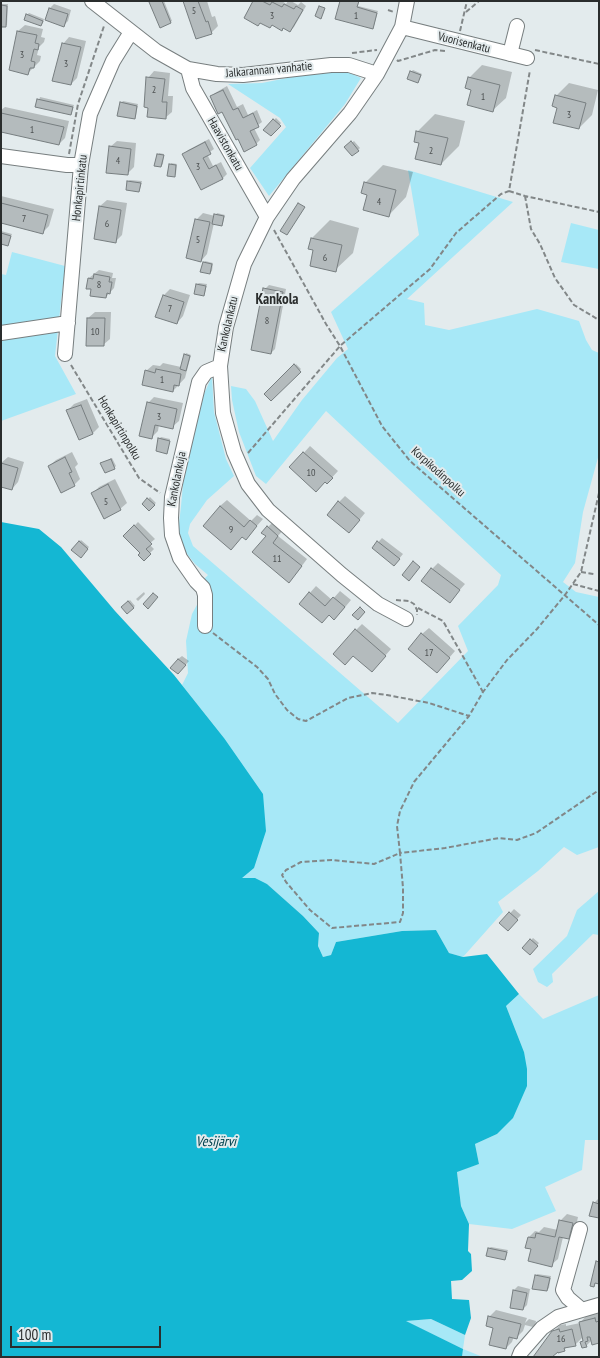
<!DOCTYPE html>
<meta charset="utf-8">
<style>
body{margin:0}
#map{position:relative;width:600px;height:1358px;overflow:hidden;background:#e3ebed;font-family:"PT Sans Narrow",sans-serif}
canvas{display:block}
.frame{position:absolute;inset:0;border:2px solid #2a2d2d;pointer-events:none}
.scale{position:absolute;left:10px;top:1326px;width:151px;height:22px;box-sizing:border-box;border:2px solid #2a2d2d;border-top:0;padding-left:6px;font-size:15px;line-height:18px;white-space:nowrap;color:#2a2d2d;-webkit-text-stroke:4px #e3ebed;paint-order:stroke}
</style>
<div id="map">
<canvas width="600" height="1358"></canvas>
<div class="frame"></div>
<div class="scale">100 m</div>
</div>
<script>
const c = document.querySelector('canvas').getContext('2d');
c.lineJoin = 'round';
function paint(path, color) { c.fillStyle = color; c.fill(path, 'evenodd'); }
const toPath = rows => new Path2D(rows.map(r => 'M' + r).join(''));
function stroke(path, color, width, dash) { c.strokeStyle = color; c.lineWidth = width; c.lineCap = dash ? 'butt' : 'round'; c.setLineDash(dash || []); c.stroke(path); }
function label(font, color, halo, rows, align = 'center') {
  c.font = font + ' "PT Sans Narrow",sans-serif'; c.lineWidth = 4; c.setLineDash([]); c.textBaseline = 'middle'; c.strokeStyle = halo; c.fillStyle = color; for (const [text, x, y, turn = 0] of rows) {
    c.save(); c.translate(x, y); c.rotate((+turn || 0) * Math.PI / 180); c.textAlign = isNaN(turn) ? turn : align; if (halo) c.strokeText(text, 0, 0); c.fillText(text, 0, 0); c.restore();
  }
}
paint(toPath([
 [343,70,361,78,345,104,269,196,250,168,286,127,280,118,228,84,262,83,317,72],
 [408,170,513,202,407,299,424,303,425,325,449,330,537,309,579,321,586,340,592,350,599,353,599,454,583,512,575,563,563,582,576,592,599,597,599,847,577,855,564,847,538,871,498,902,503,912,463,957,449,953,436,930,402,931,336,942,331,955,323,957,318,946,319,933,303,916,267,884,241,878,224,738,182,685,188,673,186,641,192,614,199,601,197,586,208,575,195,564,183,549,178,533,181,506,184,473,204,394,212,376,214,412,226,459,234,476,207,500,190,524,188,533,193,546,398,723,468,651,458,626,498,585,501,575,326,411,266,484,256,476,239,432,232,400,231,386,246,389,255,401,273,441,302,400,337,358,348,349,331,312,419,235],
 [571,223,599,230,599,269,561,262],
 [12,252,65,266,55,356,76,394,1,421,1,274,6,275],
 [599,891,599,935,593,934,552,974,553,982,547,987,538,982,533,969,567,936,577,910],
 [519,994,543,1019,599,995,599,1140,585,1140,582,1170,545,1187,556,1211,512,1229,469,1224,461,1206,457,1171,479,1164,475,1144,497,1134,524,1052,506,1006],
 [431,1319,465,1335,463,1349,483,1357,462,1357,463,1349,405,1321]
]), '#a7e8f7');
paint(toPath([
 [1,522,39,529,61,547,115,611,174,675,224,738,263,794,266,831,254,868,242,878,255,878,267,884,303,916,319,933,318,946,323,957,331,955,336,942,402,931,436,930,449,953,463,957,487,954,519,994,506,1006,524,1052,527,1069,527,1086,513,1118,497,1134,475,1144,479,1164,457,1172,461,1206,469,1224,468,1251,471,1254,472,1271,462,1280,451,1281,452,1299,469,1300,471,1318,465,1335,431,1319,406,1321,463,1349,462,1357,1,1357]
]), '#14b7d3');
paint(toPath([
 [151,1,164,1,172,21,170,22],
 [185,1,207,1,212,17,215,16,218,26,212,32,197,38],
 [255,1,282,1,286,4,288,1,291,1,298,5,301,2,306,6,294,27,290,31],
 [341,1,359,1,358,6,378,11,374,26,372,28],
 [1,4,8,4,7,25,5,26,1,26],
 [54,4,71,10,68,21,64,25,47,20,50,8],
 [29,13,44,19,43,23,41,25,27,15],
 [25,25,43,29,41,37,45,38,44,42,39,47,37,55,41,56,40,61,28,73,18,31],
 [69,37,86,41,77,78,71,84,63,44],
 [482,65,512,72,506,98,493,110,472,89,469,78],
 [413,70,422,74,418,82,411,72],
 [154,71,170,73,168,96,173,96,172,112,165,118,148,78],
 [569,83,598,90,592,115,579,128,559,107,556,96],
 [227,86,237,107,243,104,248,115,257,110,262,122,254,128,260,140,256,144,222,110,211,97,215,93],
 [40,97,74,105,72,112,71,114,37,106],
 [123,101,138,104,136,116,135,118,121,103],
 [5,107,69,121,65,138,59,144,1,131,1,110],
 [435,114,465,121,459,146,441,164,421,142,418,131],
 [276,118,281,123,271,135,265,129],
 [209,139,214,149,207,154,213,166,221,162,227,174,223,178,201,188,184,154,188,150],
 [117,141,136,143,134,167,127,174,110,147],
 [354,141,360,148,352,155,346,147],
 [159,153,164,154,163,164,161,166,158,155],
 [171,163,177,164,176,174,174,176,170,165],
 [383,165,413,172,406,197,389,215,368,194,365,183],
 [130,180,142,181,140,189,139,191,128,181],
 [1,196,54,209,49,226,43,232,1,222],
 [107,200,127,203,122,235,115,242,100,206],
 [203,213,215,216,217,213,225,215,223,223,221,225,214,223,207,254,201,261,196,220],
 [330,220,359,228,353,253,335,270,315,249,312,238],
 [1,231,12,234,8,244,1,242],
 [205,261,213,263,212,271,210,273,204,262],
 [99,270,113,273,112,278,116,278,114,288,106,297,93,288,89,278],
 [199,283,207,284,205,293,203,294,197,284],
 [269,285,286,289,275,349,271,353,265,289],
 [170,289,190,295,183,316,177,323,164,295],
 [95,312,111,312,110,339,103,345,88,318],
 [186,353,191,355,185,378,173,391,146,371,153,365,160,366,163,363,181,367,185,355],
 [296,364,301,369,271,399,265,394],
 [154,397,183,403,179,421,172,427,159,424,158,431,152,437,148,403],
 [87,399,99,427,93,433,79,439,68,410,74,404],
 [161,437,170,439,168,450,166,452,159,439],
 [310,446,338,471,327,483,291,467],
 [72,452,78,464,75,467,80,479,74,485,49,466,56,460],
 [8,457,24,462,18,482,12,489,1,463],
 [112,458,116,466,114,468,104,462],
 [115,479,127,503,120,509,93,493,99,487],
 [345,496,365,513,355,525,339,502],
 [150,497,156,503,149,509,143,504],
 [227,500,251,521,257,515,263,519,246,538,220,506],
 [274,521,284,529,278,536,307,559,295,575,267,536,268,527],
 [138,522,155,539,149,544,154,549,144,559,142,553,125,536],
 [382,538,403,554,398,560,373,548],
 [81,540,89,547,81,557,73,550],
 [438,563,465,584,450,601,432,569],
 [316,586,332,600,340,591,351,600,341,612,301,603],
 [144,592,145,594,138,601,136,599],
 [130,600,135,606,127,612,123,607],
 [362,624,391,649,378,664,356,630],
 [429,628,455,651,443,665,422,634],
 [182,656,189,661,182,669,178,659],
 [514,909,521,915,508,929,501,923],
 [533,938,539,943,530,953,524,948],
 [599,1198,599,1217,594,1203],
 [567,1214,578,1217,575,1231,569,1238,563,1237,558,1259,551,1265,529,1237,535,1231,539,1232,544,1227,558,1230,560,1221],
 [491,1247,508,1250,506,1257,505,1259,489,1248],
 [537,1274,551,1276,549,1288,547,1290,536,1276],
 [518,1286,530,1289,527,1305,523,1309,514,1290],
 [496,1310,527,1318,525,1323,529,1319,536,1321,535,1326,533,1327,525,1325,523,1331,517,1337,514,1336,512,1342,506,1348,489,1317],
 [599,1313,599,1342,592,1340,586,1346,584,1336,576,1344,568,1346,564,1350,553,1355,553,1357,535,1357,553,1332,560,1325,566,1324,566,1326,580,1323,586,1316]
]), '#0003');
const building = toPath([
 [151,1,162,1,171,23,160,28,149,2,151,1],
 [183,1,198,1,206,22,208,21,212,34,196,39,183,1],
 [253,1,262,1,270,5,272,2,282,7,284,4,294,9,296,6,303,10,290,32,283,28,282,31,272,25,270,28,260,23,258,26,244,18,253,1],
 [340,1,359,1,357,7,377,13,373,29,335,19,340,1],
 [1,5,7,6,6,27,1,27,1,5],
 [319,6,325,8,321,19,315,16,319,6],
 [49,8,68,14,64,27,45,20,49,8],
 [26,14,43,21,41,26,24,20,26,14],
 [17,31,37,35,35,43,39,44,38,50,34,49,31,61,35,62,34,68,30,68,28,75,9,70,17,31],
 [62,43,81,47,71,85,52,81,62,43],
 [410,71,421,75,418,83,407,79,410,71],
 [146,77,165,79,162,102,167,102,166,119,147,117,148,108,144,107,146,77],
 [468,77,500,85,493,112,467,105,471,90,465,88,468,77],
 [223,90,233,110,238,108,243,118,253,113,259,127,250,131,257,145,244,152,238,139,236,140,222,112,218,114,210,96,223,90],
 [555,95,586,103,579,129,553,123,557,108,552,106,555,95],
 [37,99,73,107,71,115,35,107,37,99],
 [120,102,137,106,135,119,117,116,120,102],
 [1,113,64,127,59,145,1,132,1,113],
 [273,119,281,126,271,136,263,130,273,119],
 [416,131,448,138,441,165,415,159,419,143,414,142,416,131],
 [351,141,359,151,352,156,344,147,351,141],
 [205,142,211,154,203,158,209,169,216,165,223,179,201,190,182,154,205,142],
 [109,146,131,149,128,175,106,173,109,146],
 [157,154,164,155,161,167,154,166,157,154],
 [169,164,176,165,175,177,167,176,169,164],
 [127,181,141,183,139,192,126,190,127,181],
 [364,182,396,190,389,217,363,210,367,195,361,193,364,182],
 [1,203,48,215,43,234,1,223,1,203],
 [298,203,305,207,287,235,280,231,298,203],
 [99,206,121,210,116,243,94,239,99,206],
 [214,214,224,216,222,226,212,224,214,214],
 [195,219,210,222,201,262,186,258,195,219],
 [1,233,11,236,8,246,1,244,1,233],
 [311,238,342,245,336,272,310,266,313,250,308,249,311,238],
 [203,262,212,264,210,274,200,272,203,262],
 [94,274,110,277,109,282,112,282,110,294,107,293,106,298,90,296,91,289,86,289,88,278,93,279,94,274],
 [196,284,206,286,204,296,194,294,196,284],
 [263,288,283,292,271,354,251,350,263,288],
 [163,295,184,302,177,324,155,317,163,295],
 [87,318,105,318,104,346,86,346,87,318],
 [184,354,190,356,186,371,180,369,184,354],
 [294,364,301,372,271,401,264,394,294,364],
 [156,369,181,374,179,386,174,385,173,392,142,385,145,370,155,373,156,369],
 [147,402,177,409,173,429,155,425,152,439,139,436,147,402],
 [81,405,93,434,79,440,66,410,81,405],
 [158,438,170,441,167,454,156,451,158,438],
 [303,452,333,478,327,484,325,482,316,492,289,467,303,452],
 [65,457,72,472,69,473,75,486,61,493,48,466,65,457],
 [111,459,115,469,105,473,100,463,111,459],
 [1,463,18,468,12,490,1,487,1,463],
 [108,484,121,510,104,519,91,493,108,484],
 [147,498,155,505,149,511,142,504,147,498],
 [338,501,360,520,349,533,327,515,338,501],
 [220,506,244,527,250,520,257,526,246,540,242,537,231,550,203,526,220,506],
 [134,525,152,544,146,549,151,554,144,561,138,555,140,553,123,536,134,525],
 [267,526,278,536,273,543,302,566,289,583,252,552,266,536,261,533,267,526],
 [79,541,88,549,81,558,71,550,79,541],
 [377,541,400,559,394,566,372,548,377,541],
 [413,561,420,567,409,581,402,575,413,561],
 [431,568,460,590,450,603,421,581,431,568],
 [309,592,325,606,333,597,345,607,334,620,329,615,322,623,299,604,309,592],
 [153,593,158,597,148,609,143,604,153,593],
 [128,601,134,608,127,614,121,607,128,601],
 [360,607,365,612,358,620,352,615,360,607],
 [355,629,386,656,372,672,353,656,345,665,333,654,355,629],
 [421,633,450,658,437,673,408,649,421,633],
 [178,659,186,665,178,674,170,668,178,659],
 [509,912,518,920,508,931,499,923,509,912],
 [530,939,538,946,530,955,522,948,530,939],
 [593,1202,599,1204,599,1218,589,1216,593,1202],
 [559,1220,573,1223,569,1239,559,1237,552,1267,528,1261,531,1249,525,1248,528,1237,535,1238,536,1233,555,1237,559,1220],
 [488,1248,507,1252,505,1260,486,1256,488,1248],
 [596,1261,599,1262,599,1284,595,1283,594,1287,590,1286,596,1261],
 [535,1275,550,1278,547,1291,532,1289,535,1275],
 [513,1290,527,1293,523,1310,510,1308,513,1290],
 [488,1316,521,1324,517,1339,509,1337,506,1349,489,1345,493,1328,486,1326,488,1316],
 [595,1318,596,1322,599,1321,599,1343,592,1345,590,1337,587,1337,588,1341,585,1342,587,1347,582,1348,580,1342,583,1341,579,1322,595,1318],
 [559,1329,560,1332,572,1329,576,1346,564,1348,565,1351,558,1353,558,1352,552,1357,533,1357,552,1331,559,1329]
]);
paint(building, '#b4bbbd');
stroke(building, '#777e80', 1);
const minor = toPath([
 [92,1,156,51,188,69,217,74,243,75,331,65,349,65,377,74],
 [402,27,527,58],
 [510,54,517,26],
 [188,69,193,88,267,217],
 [1,156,67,165,81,165],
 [1,333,68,323],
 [65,354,81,165,90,114,113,61,131,32],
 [406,619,378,604,342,575,268,510,248,484,234,452,223,413,220,366,226,327,244,264,267,217,293,179,350,113,377,74,402,27,407,1],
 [205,626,205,595,203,588,196,581,180,558,172,535,171,518,172,497,199,382,206,372,220,366],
 [580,1229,563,1290,568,1298,581,1309],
 [519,1357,521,1352,542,1328,558,1317,599,1305]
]);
stroke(minor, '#777e7f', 16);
stroke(toPath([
 [388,10,394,12],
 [466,12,479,1],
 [460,31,467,1],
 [535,50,599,64],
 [352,53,377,50],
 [397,60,398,61,435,50,445,51],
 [69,154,78,104,104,26],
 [509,191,525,196,599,212],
 [525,196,531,229,540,244,555,278,574,305,599,320],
 [274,230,326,324,340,346,382,426,410,461,599,625],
 [71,365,139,478,160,493],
 [248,453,340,346,430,269,456,233,501,194,509,191,530,70],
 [599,493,581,572,565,595,537,629,507,660,483,692,469,716,414,782,400,811,397,826,400,853,374,864,332,860,301,862,286,870,282,875,286,882,310,910,332,928,400,922,403,913,403,888,400,853,445,848,499,838,517,840,536,833,599,790],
 [581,572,594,574],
 [573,584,599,591],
 [396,600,409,601,414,604,417,610,417,615],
 [418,608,443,621,483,692],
 [213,633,257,667,268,679,275,694,287,710,298,719,306,721,348,698,372,693,387,695,429,703,469,716]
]), '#828788', 2, [5, 2.5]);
stroke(minor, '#fff', 14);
label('10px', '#4c5051', null, [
 ["5",194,11],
 ["3",272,16],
 ["1",356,16],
 ["3",22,55],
 ["3",66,64],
 ["2",154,90],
 ["1",483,97],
 ["3",569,115],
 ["1",32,130],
 ["2",431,151],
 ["4",118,161],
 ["3",198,167],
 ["4",379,202],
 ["7",24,219],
 ["6",107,224],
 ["5",198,240],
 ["6",325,258],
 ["8",99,285],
 ["7",170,309],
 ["8",267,321],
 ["10",95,332],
 ["1",162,380],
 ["3",159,417],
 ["10",311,473],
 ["5",106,502],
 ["9",231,530],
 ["11",277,559],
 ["17",429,653],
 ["16",561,1339]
]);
label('12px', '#2a2d2d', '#e3ebed', [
 ["Vuorisenkatu",464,43,14],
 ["Jalkarannan vanhatie",269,70,-5],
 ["Haavistonkatu",225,144,60],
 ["Honkapirtinkatu",80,188,-84],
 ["Kankolankatu",228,324,-77],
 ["Honkapirtinpolku",119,428,59],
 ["Korpikodinpolku",438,472,42],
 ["Kankolankuja",177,479,-79]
]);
label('italic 14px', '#00424e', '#e3ebed', [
 ["Vesijärvi",216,1142]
]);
label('bold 15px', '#2a2d2d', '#e3ebed', [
 ["Kankola",277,300]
]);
</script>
